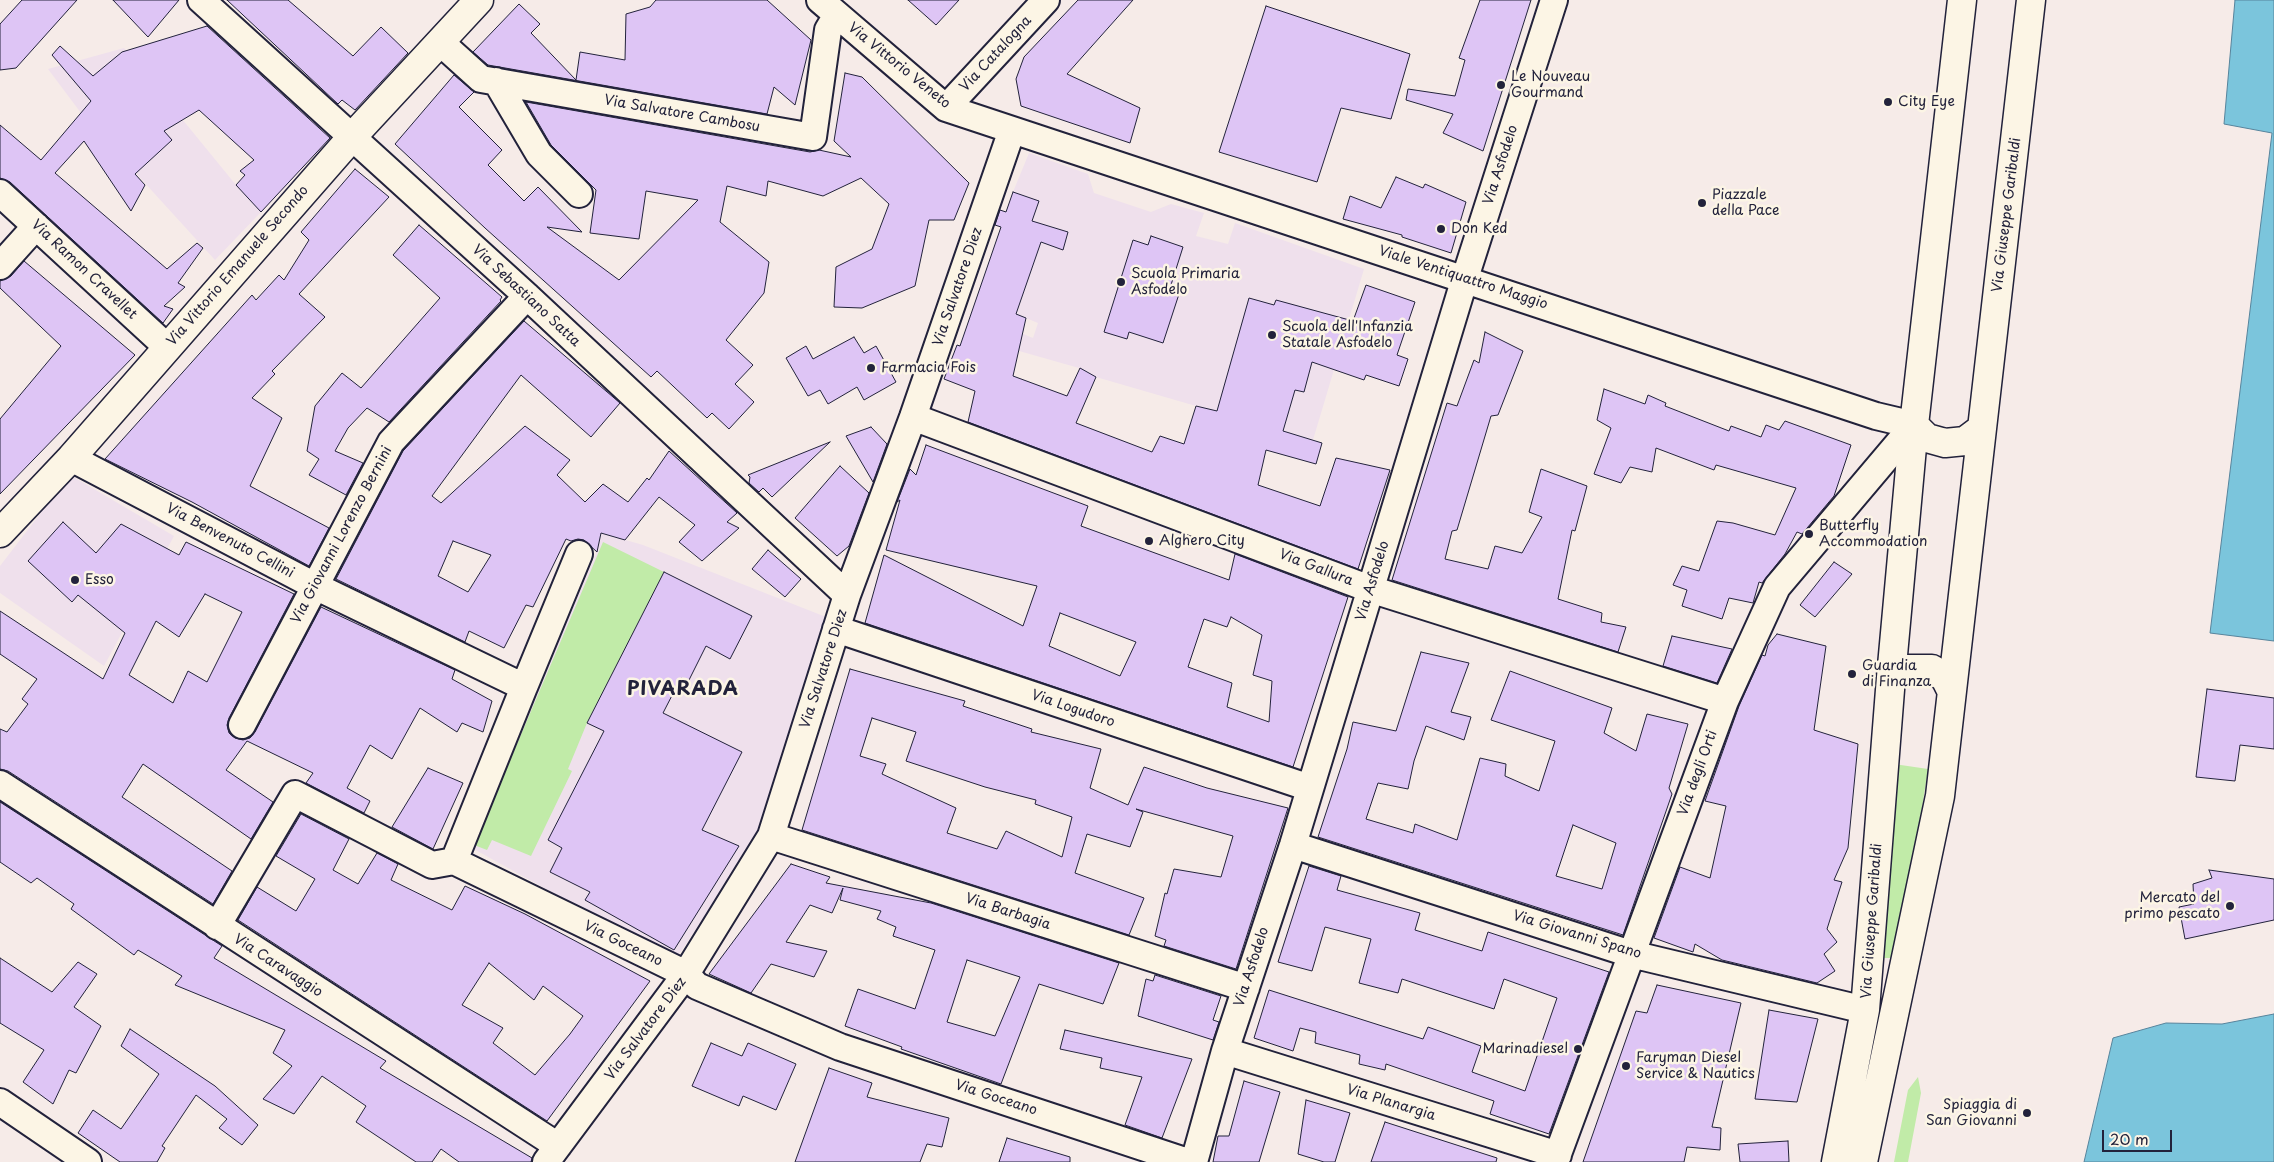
<!DOCTYPE html>
<style>
body{margin:0}
#map{position:relative;width:2274px;height:1162px;overflow:hidden;background:#f6ebe8;font-family:"Playpen Sans",sans-serif}
canvas{display:block}
.scale{position:absolute;left:2102px;top:1130px;width:70px;height:22px;box-sizing:border-box;border:2px solid #22223b;border-top:0;padding-left:6px;font-size:15px;line-height:18px;white-space:nowrap;color:#22223b;-webkit-text-stroke:4px #fcf5e5;paint-order:stroke}
</style>
<div id="map">
<canvas width="2274" height="1162"></canvas>
<div class="scale">20 m</div>
</div>
<script>
const c = document.querySelector('canvas').getContext('2d');
c.lineJoin = 'round';
function paint(path, color) { c.fillStyle = color; c.fill(path, 'evenodd'); }
const toPath = rows => new Path2D(rows.map(r => 'M' + r).join(''));
function stroke(path, color, width, dash) { c.strokeStyle = color; c.lineWidth = width; c.lineCap = dash ? 'butt' : 'round'; c.setLineDash(dash || []); c.stroke(path); }
function label(font, color, halo, rows, align = 'center') {
  c.font = font + ' "Playpen Sans",sans-serif'; c.lineWidth = 5; c.setLineDash([]); c.textBaseline = 'middle'; c.strokeStyle = halo; c.fillStyle = color; for (const [text, x, y, turn = 0] of rows) {
    c.save(); c.translate(x, y); c.rotate((+turn || 0) * Math.PI / 180); c.textAlign = isNaN(turn) ? turn : align; if (halo) c.strokeText(text, 0, 0); c.fillText(text, 0, 0); c.restore();
  }
}
paint(toPath([
 [124,48,236,185,261,212,215,260,81,113,48,69],
 [1029,153,1088,174,1094,193,1151,212,1171,204,1204,213,1196,236,1228,244,1235,223,1364,269,1313,440,1096,377,1079,368,1005,347,1011,329,1033,338,1038,323,1016,314,1041,242,1062,250,1068,232,1047,225,1044,232,1030,227,1039,201,1013,192],
 [70,475,174,536,104,666,0,593,0,566],
 [601,533,643,545,826,617,788,745,754,844,677,957,588,912,470,847,597,552]
]), '#efe0ec');
paint(toPath([
 [603,542,664,572,587,723,568,769,572,771,531,856,492,840,487,850,474,845],
 [1894,764,1928,769,1922,808,1891,958,1882,958],
 [1918,1077,1921,1093,1908,1162,1894,1162,1908,1090]
]), '#c1eba8');
const water = toPath([
 [2235,0,2274,0,2274,641,2210,633,2272,133,2224,124,2235,0],
 [2274,1014,2274,1162,2084,1162,2113,1038,2166,1023,2222,1024,2274,1014]
]);
paint(water, '#7bc5dc');
stroke(water, '#57849c', 1);
const building = toPath([
 [22,0,77,0,16,68,0,70,0,24,22,0],
 [113,0,179,0,148,37,113,0],
 [227,0,288,0,353,56,381,27,408,53,355,110,342,100,338,104,227,0],
 [656,0,767,0,811,40,795,105,774,87,767,114,488,65,473,52,519,4,540,24,531,33,576,80,580,52,625,60,626,14,650,7,656,0],
 [908,0,959,0,936,25,908,0],
 [1078,0,1133,0,1067,74,1140,108,1130,143,1021,106,1016,79,1024,57,1078,0],
 [1480,0,1531,0,1483,151,1443,133,1453,114,1406,100,1408,89,1455,96,1465,60,1459,58,1480,0],
 [1266,6,1410,54,1391,119,1341,108,1317,182,1219,152,1266,6],
 [207,26,330,138,261,212,236,185,245,175,240,171,254,160,199,110,164,131,172,140,135,174,145,185,131,211,84,141,55,173,167,269,197,243,203,248,178,283,185,287,164,306,173,309,163,323,10,182,0,178,0,125,41,160,91,101,52,55,60,46,93,76,122,52,207,26],
 [845,73,862,77,969,183,954,220,929,220,915,286,862,308,834,307,836,267,872,249,889,204,861,178,823,196,768,181,766,196,727,186,720,222,769,262,764,293,726,340,753,365,735,384,754,402,729,429,712,413,707,418,657,371,651,377,485,228,395,144,454,75,474,92,459,107,502,150,488,165,524,201,538,187,582,232,547,227,619,280,698,200,646,191,639,239,590,233,596,190,551,145,526,102,810,152,819,150,851,157,834,141,845,73],
 [355,169,389,197,299,294,325,317,272,371,275,374,252,398,282,418,250,486,329,528,309,566,192,502,105,459,252,295,256,300,279,275,284,280,309,240,301,232,355,169],
 [1396,177,1423,188,1425,184,1466,202,1451,253,1402,237,1402,235,1343,219,1350,196,1381,208,1396,177],
 [1013,192,1039,201,1032,221,1068,232,1063,250,1041,242,1016,314,1026,318,1013,376,1067,396,1080,368,1096,377,1076,423,1152,452,1160,436,1184,444,1196,406,1217,411,1249,298,1274,305,1276,300,1353,321,1366,285,1415,302,1397,355,1408,359,1399,386,1366,375,1364,380,1312,362,1304,392,1295,390,1283,431,1322,443,1316,464,1266,450,1258,485,1320,506,1336,458,1390,470,1358,569,968,422,975,391,944,379,957,345,960,346,1001,227,995,225,1000,210,1006,212,1013,192],
 [419,225,502,297,500,300,501,301,389,422,367,408,348,428,335,451,363,463,346,495,309,475,319,459,307,451,315,406,342,373,361,388,440,298,393,255,419,225],
 [1151,236,1183,247,1170,288,1180,291,1163,343,1129,332,1127,339,1104,332,1133,240,1148,245,1151,236],
 [24,261,135,355,0,494,0,419,61,346,0,288,0,281,11,276,24,261],
 [524,321,620,403,591,437,521,375,432,496,441,503,525,426,570,460,557,475,585,502,603,484,628,502,647,478,649,480,669,451,737,513,727,522,739,528,702,561,679,542,695,525,659,497,625,540,601,533,597,552,584,540,578,539,571,541,566,539,533,607,526,605,504,648,469,631,465,642,336,579,403,451,524,321],
 [453,541,491,555,468,592,438,576,453,541],
 [1485,332,1523,351,1498,415,1491,416,1457,530,1452,531,1445,559,1488,569,1495,546,1522,553,1542,517,1529,512,1541,469,1587,486,1575,531,1572,530,1558,599,1602,613,1601,622,1626,627,1618,652,1392,580,1447,403,1457,406,1474,360,1479,363,1485,332],
 [854,337,864,353,876,346,896,382,864,400,857,387,828,404,820,390,808,396,786,358,806,346,813,359,854,337],
 [1604,389,1645,404,1648,395,1666,403,1665,406,1729,431,1731,426,1761,437,1766,425,1779,430,1785,421,1851,445,1834,496,1802,534,1797,532,1785,554,1762,583,1759,582,1753,603,1729,598,1722,619,1682,606,1687,590,1673,585,1682,566,1699,571,1717,521,1733,523,1775,535,1796,488,1716,465,1714,470,1656,448,1652,472,1630,467,1621,483,1594,474,1611,428,1597,420,1604,389],
 [871,427,887,444,873,482,846,436,871,427],
 [830,442,772,497,763,488,759,492,749,483,750,477,748,475,830,442],
 [926,445,1088,506,1081,526,1229,580,1235,554,1348,597,1293,767,865,623,884,555,1023,626,1037,586,886,550,900,500,897,502,910,469,916,475,926,445],
 [1060,613,1136,642,1120,676,1049,646,1060,613],
 [1231,617,1262,635,1253,675,1272,681,1269,722,1227,707,1232,683,1188,667,1204,619,1227,627,1231,617],
 [840,466,869,493,849,546,837,556,795,518,840,466],
 [63,522,96,553,121,524,179,555,186,542,294,594,229,718,227,725,229,733,235,738,243,740,250,738,255,732,321,607,455,670,452,679,492,701,483,732,462,723,457,732,420,708,392,759,370,745,347,788,370,801,364,813,306,783,313,773,247,741,226,770,273,802,251,839,143,764,122,797,232,871,213,904,8,771,0,769,0,729,7,732,28,704,22,699,37,679,0,654,0,611,103,679,125,633,78,595,72,602,28,561,63,522],
 [205,594,242,612,207,682,188,671,173,703,129,675,156,621,179,637,205,594],
 [768,550,801,579,785,597,752,569,768,550],
 [1834,562,1852,574,1815,617,1800,605,1834,562],
 [664,572,752,616,730,659,706,646,688,682,681,678,663,713,742,752,702,830,739,846,674,950,585,900,590,892,550,872,562,848,548,840,604,731,587,723,664,572],
 [1777,634,1826,646,1814,730,1858,744,1848,848,1834,880,1842,882,1827,929,1837,942,1824,954,1835,971,1817,983,1722,960,1695,944,1693,952,1654,938,1680,867,1710,878,1726,806,1705,801,1739,706,1762,655,1765,656,1768,645,1777,634],
 [1672,636,1732,649,1717,683,1663,666,1672,636],
 [1421,652,1469,663,1451,712,1471,717,1464,740,1426,726,1414,761,1408,789,1378,783,1366,819,1413,833,1415,824,1457,840,1480,758,1506,764,1505,776,1539,791,1555,741,1491,720,1510,671,1612,708,1604,733,1636,751,1647,714,1688,724,1669,788,1672,794,1623,935,1318,837,1347,749,1353,722,1396,731,1421,652],
 [1573,825,1616,843,1602,889,1556,876,1573,825],
 [850,669,965,701,963,706,1032,729,1031,732,1101,749,1090,788,1128,805,1144,767,1207,788,1288,808,1236,969,1164,946,1166,940,1155,936,1165,893,1167,894,1174,869,1221,877,1233,836,1136,809,1143,812,1130,847,1087,834,1075,873,1144,898,1129,935,802,830,850,669],
 [872,718,916,732,906,761,985,787,1036,800,1035,804,1072,817,1062,857,1006,831,997,849,947,833,956,808,882,774,886,764,860,756,872,718],
 [2207,689,2274,698,2274,749,2240,745,2235,781,2196,777,2207,689],
 [428,768,463,783,433,849,392,827,428,768],
 [0,802,222,946,214,958,386,1061,380,1068,532,1158,531,1162,459,1162,441,1149,432,1162,416,1162,356,1122,366,1106,322,1076,294,1114,263,1099,292,1066,273,1053,285,1030,175,985,182,976,138,950,134,955,71,909,74,904,37,878,31,883,0,862,0,802],
 [301,814,349,839,333,870,358,884,377,853,398,864,391,880,452,910,465,886,525,914,650,981,547,1121,238,920,257,887,296,911,315,879,276,856,301,814],
 [489,963,534,1000,543,986,583,1016,570,1034,535,1075,493,1043,503,1028,462,1005,489,963],
 [791,864,830,877,826,883,931,903,1119,963,1103,1004,1039,984,1001,1084,901,1049,902,1047,845,1026,858,989,915,1009,935,950,893,936,896,927,877,919,881,911,840,900,843,888,832,913,810,905,786,942,827,951,814,977,771,964,751,993,709,974,791,864],
 [967,960,1020,977,995,1036,947,1022,967,960],
 [1309,866,1341,876,1337,890,1420,913,1415,930,1482,951,1488,932,1609,972,1549,1134,1490,1114,1494,1101,1386,1064,1385,1070,1359,1064,1360,1055,1315,1043,1316,1032,1300,1028,1293,1051,1254,1038,1269,990,1423,1039,1428,1027,1481,1046,1472,1072,1525,1091,1557,998,1504,979,1494,1009,1402,979,1398,993,1359,983,1371,939,1325,927,1312,971,1278,962,1309,866],
 [2209,870,2274,879,2274,920,2185,939,2179,907,2194,904,2193,884,2212,878,2209,870],
 [0,958,52,992,78,962,97,974,74,1007,101,1026,76,1073,69,1070,53,1104,23,1082,44,1050,0,1023,0,958],
 [1155,975,1221,996,1213,1020,1219,1022,1213,1040,1138,1016,1146,979,1153,981,1155,975],
 [1657,985,1741,1003,1712,1127,1721,1128,1720,1150,1687,1147,1684,1162,1583,1162,1636,1011,1647,1013,1657,985],
 [1769,1010,1818,1019,1797,1102,1755,1099,1769,1010],
 [130,1029,215,1086,258,1125,242,1145,219,1128,227,1119,196,1095,162,1146,165,1148,157,1162,120,1162,78,1133,93,1110,121,1129,159,1074,121,1046,130,1029],
 [1065,1030,1192,1059,1162,1138,1125,1125,1142,1077,1100,1068,1102,1058,1060,1049,1065,1030],
 [711,1043,742,1056,748,1043,796,1064,776,1110,743,1096,739,1106,692,1086,711,1043],
 [829,1068,872,1083,867,1097,949,1118,942,1147,927,1144,920,1162,795,1162,829,1068],
 [1244,1081,1280,1092,1259,1162,1213,1162,1218,1136,1229,1136,1244,1081],
 [1306,1100,1350,1113,1335,1162,1324,1162,1298,1154,1306,1100],
 [1385,1122,1497,1158,1496,1162,1371,1162,1385,1122],
 [1007,1138,1070,1157,1070,1162,999,1162,1007,1138],
 [1788,1141,1789,1162,1740,1162,1738,1144,1788,1141]
]);
paint(building, '#dec5f5');
stroke(building, '#22223b', 1);
const minor = toPath([
 [201,0,527,296,847,595],
 [820,0,946,108,1876,416,1914,425,1777,587,1725,701,1555,1162],
 [440,42,481,79,813,137,828,30,837,15],
 [496,81,539,154,579,194],
 [946,108,1046,0],
 [0,193,167,347],
 [0,266,36,226],
 [913,417,1370,589,1725,701],
 [71,458,315,586,524,687,454,861],
 [836,629,1310,788],
 [524,687,579,554],
 [242,725,391,442,527,296],
 [0,784,558,1146],
 [771,836,1246,988],
 [1293,845,1631,954,1865,1010],
 [217,926,295,794,432,865,454,861,686,974,697,986,840,1047,1188,1162],
 [1225,1051,1558,1155],
 [0,1102,88,1162],
 [546,1162,686,974,771,836,847,595,913,417,1012,130],
 [1194,1162,1225,1051,1293,845,1465,278,1554,0]
]);
const major = toPath([
 [1914,425,1927,438,1945,443,1965,441,1981,429],
 [0,533,71,458,352,137,479,0],
 [1891,677,1896,669,1932,669,1945,678,1951,690],
 [1836,1162,1865,1010,1891,677,1914,425,1962,0],
 [1863,1162,1940,796,2031,0]
]);
stroke(minor, '#22223b', 30);
stroke(major, '#22223b', 31);
stroke(minor, '#fcf5e5', 26);
stroke(major, '#fcf5e5', 28);
for (const [x, y, r, color] of [
 [1501,85,5,"#22223b"],
 [1888,102,5,"#22223b"],
 [1702,203,5,"#22223b"],
 [1441,229,5,"#22223b"],
 [1121,282,5,"#22223b"],
 [1272,335,5,"#22223b"],
 [871,368,5,"#22223b"],
 [1809,534,5,"#22223b"],
 [1149,541,5,"#22223b"],
 [75,580,5,"#22223b"],
 [1852,674,5,"#22223b"],
 [2230,906,5,"#22223b"],
 [1578,1049,5,"#22223b"],
 [1626,1066,5,"#22223b"],
 [2027,1113,5,"#22223b"]
]) { const dot = new Path2D(); dot.arc(x, y, r, 0, 2 * Math.PI); c.fillStyle = color; c.fill(dot); stroke(dot, '#fcf5e5', 2); }
label('14px', '#22223b', '#fcf5e5', [
 ["Via Catalogna",996,54,-47],
 ["Via Vittorio Veneto",899,66,39],
 ["Via Salvatore Cambosu",682,114,10],
 ["Via Asfodelo",1501,165,-72],
 ["Via Giuseppe Garibaldi",2007,215,-83],
 ["Via Vittorio Emanuele Secondo",238,266,-49],
 ["Via Ramon Cravellet",84,270,43],
 ["Viale Ventiquattro Maggio",1463,278,18],
 ["Via Salvatore Diez",958,287,-71],
 ["Via Sebastiano Satta",526,296,43],
 ["Via Giovanni Lorenzo Bernini",342,535,-62],
 ["Via Benvenuto Cellini",230,541,28],
 ["Via Gallura",1316,568,21],
 ["Via Asfodelo",1373,581,-73],
 ["Via Salvatore Diez",824,669,-72],
 ["Via Logudoro",1073,709,19],
 ["Via degli Orti",1698,773,-70],
 ["Via Barbagia",1008,912,18],
 ["Via Giuseppe Garibaldi",1872,921,-86],
 ["Via Giovanni Spano",1577,935,17],
 ["Via Goceano",623,944,26],
 ["Via Caravaggio",278,966,33],
 ["Via Asfodelo",1252,967,-72],
 ["Via Salvatore Diez",646,1029,-53],
 ["Via Goceano",996,1098,18],
 ["Via Planargia",1391,1103,17]
]);
label('14px', '#22223b', '#fcf5e5', [
 ["Le Nouveau",1511,77],
 ["Gourmand",1511,93],
 ["City Eye",1898,102],
 ["Piazzale",1712,195],
 ["della Pace",1712,211],
 ["Don Ked",1451,229],
 ["Scuola Primaria",1131,274],
 ["Asfodelo",1131,290],
 ["Scuola dell'Infanzia",1282,327],
 ["Statale Asfodelo",1282,343],
 ["Farmacia Fois",881,368],
 ["Butterfly",1819,526],
 ["Accommodation",1819,542],
 ["Alghero City",1159,541],
 ["Esso",85,580],
 ["Guardia",1862,666],
 ["di Finanza",1862,682],
 ["Mercato del",2220,898,"right"],
 ["primo pescato",2220,914,"right"],
 ["Marinadiesel",1568,1049,"right"],
 ["Faryman Diesel",1636,1058],
 ["Service & Nautics",1636,1074],
 ["Spiaggia di",2017,1105,"right"],
 ["San Giovanni",2017,1121,"right"]
], 'left');
c.letterSpacing = '1px';
label('bold 19px', '#22223b', '#fcf5e5', [
 ["PIVARADA",683,690]
]);
c.letterSpacing = '0px';
</script>
